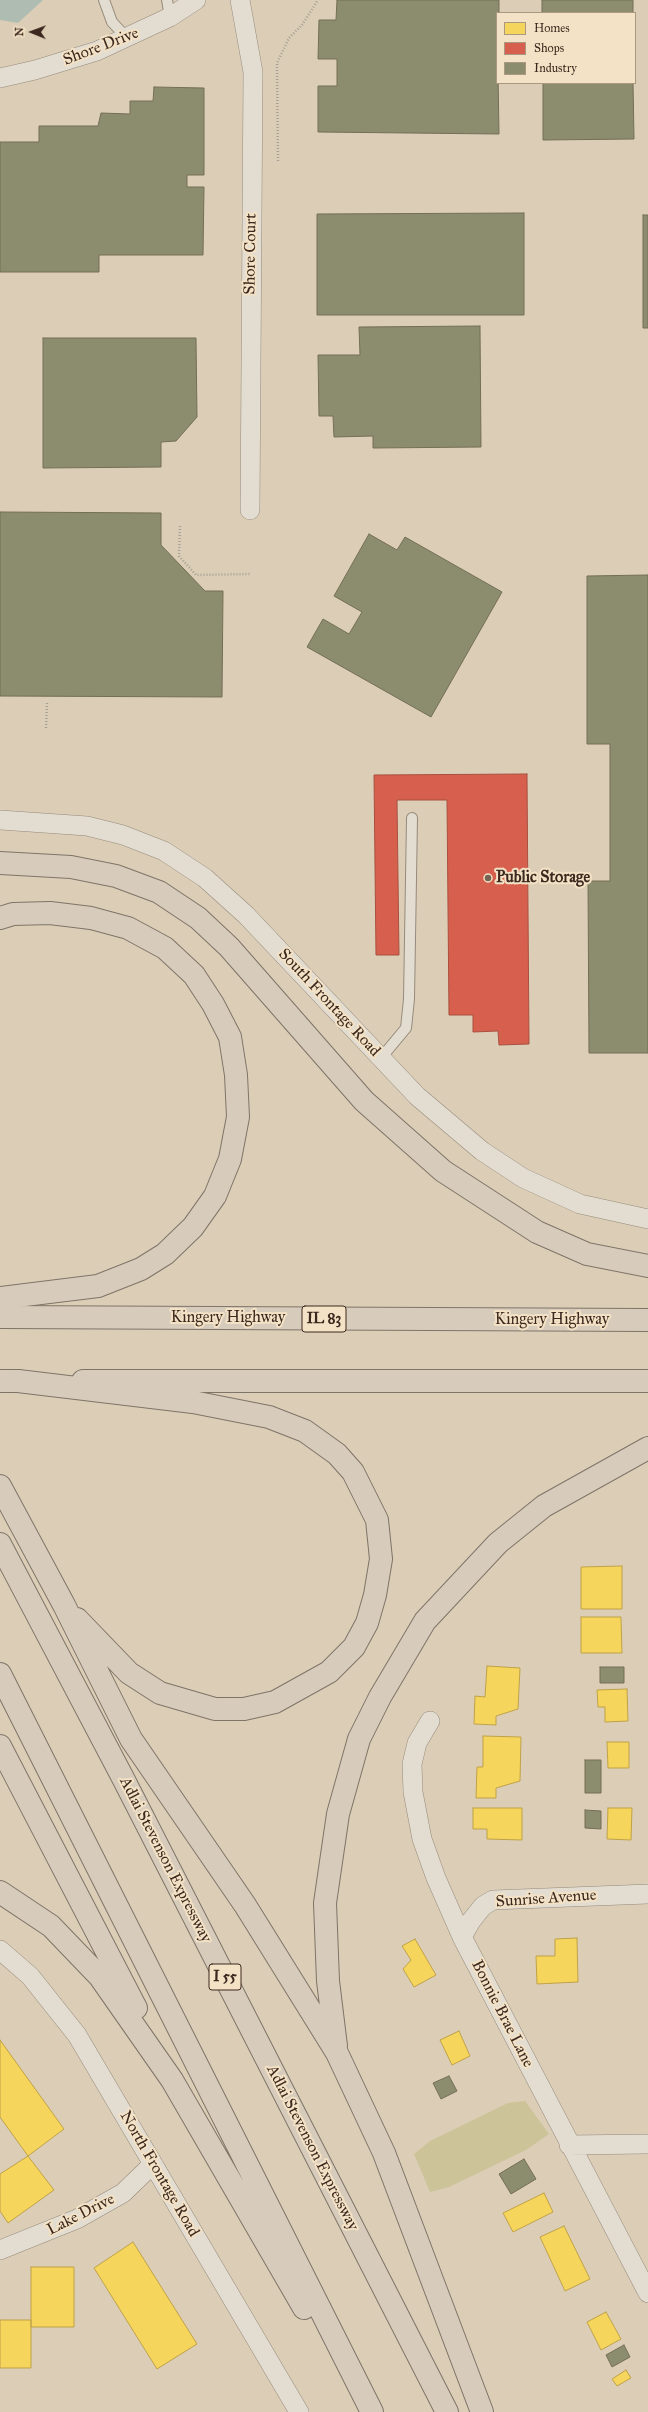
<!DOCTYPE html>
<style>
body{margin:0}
#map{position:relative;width:648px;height:2412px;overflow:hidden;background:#dcceb6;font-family:"IM FELL Great Primer",serif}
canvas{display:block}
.legend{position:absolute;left:496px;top:12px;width:140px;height:72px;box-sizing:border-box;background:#f3e2c5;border:1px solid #aa9882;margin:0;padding:5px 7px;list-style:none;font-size:12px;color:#3c281e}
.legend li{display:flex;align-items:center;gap:8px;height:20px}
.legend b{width:20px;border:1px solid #aa9882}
.north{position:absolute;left:12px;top:12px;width:40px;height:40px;-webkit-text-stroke:3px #f3e2c5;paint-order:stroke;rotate:271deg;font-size:11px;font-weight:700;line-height:16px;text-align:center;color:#3c281e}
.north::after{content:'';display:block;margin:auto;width:14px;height:18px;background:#3c281e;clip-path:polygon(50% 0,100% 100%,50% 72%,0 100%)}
</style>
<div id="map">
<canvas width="648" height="2412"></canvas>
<ul class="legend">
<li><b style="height:11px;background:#f6d55c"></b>Homes</li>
<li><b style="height:11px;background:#d6604d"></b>Shops</li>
<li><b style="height:11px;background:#8c8c6e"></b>Industry</li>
</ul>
<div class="north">N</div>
</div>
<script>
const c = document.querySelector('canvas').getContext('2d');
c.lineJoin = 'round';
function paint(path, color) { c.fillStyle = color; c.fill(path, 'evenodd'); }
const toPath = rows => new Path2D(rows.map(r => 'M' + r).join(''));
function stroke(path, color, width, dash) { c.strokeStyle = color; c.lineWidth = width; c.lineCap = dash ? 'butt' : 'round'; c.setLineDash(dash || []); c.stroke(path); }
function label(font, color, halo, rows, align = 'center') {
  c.font = font + ' "IM FELL Great Primer",serif'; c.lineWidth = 4; c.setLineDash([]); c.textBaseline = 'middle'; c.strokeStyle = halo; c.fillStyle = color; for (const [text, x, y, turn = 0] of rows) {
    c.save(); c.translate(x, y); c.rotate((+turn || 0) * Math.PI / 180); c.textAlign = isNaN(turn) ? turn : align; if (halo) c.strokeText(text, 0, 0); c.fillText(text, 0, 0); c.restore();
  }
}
paint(toPath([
 [525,2101,549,2134,526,2150,449,2187,430,2192,414,2154,430,2141,508,2103]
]), '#ccc399');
paint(toPath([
 [0,0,43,0,18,23,0,20]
]), '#afbcb2');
const homes = toPath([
 [622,1566,622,1609,581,1609,581,1567,622,1566],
 [581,1617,621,1617,622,1653,581,1653,581,1617],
 [487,1666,520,1668,518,1709,496,1716,496,1725,474,1724,475,1696,485,1697,487,1666],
 [627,1689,628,1721,605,1722,605,1707,598,1707,597,1690,627,1689],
 [483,1736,521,1737,520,1781,496,1788,496,1798,476,1798,477,1767,483,1767,483,1736],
 [607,1742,629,1742,629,1768,608,1768,607,1742],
 [473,1808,522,1808,522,1840,487,1839,487,1829,473,1829,473,1808],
 [608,1808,632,1808,631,1840,607,1839,608,1808],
 [577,1938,578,1982,537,1984,536,1956,555,1956,555,1939,577,1938],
 [415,1939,436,1975,414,1987,403,1969,411,1960,402,1946,415,1939],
 [459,2031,470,2056,452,2065,440,2040,459,2031],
 [0,2040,64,2129,28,2156,0,2117,0,2040],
 [28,2156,54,2190,8,2223,0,2211,0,2174,28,2156],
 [544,2193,553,2212,513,2232,503,2213,544,2193],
 [564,2226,590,2279,565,2291,540,2237,564,2226],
 [133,2242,197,2344,157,2369,94,2268,133,2242],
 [31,2267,74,2267,74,2327,31,2327,31,2267],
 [606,2312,621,2339,601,2350,587,2322,606,2312],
 [0,2320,31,2320,31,2368,0,2368,0,2320],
 [626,2370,631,2378,617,2386,612,2379,626,2370]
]);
paint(homes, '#f6d55c');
stroke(homes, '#bea149', 1);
const shops = toPath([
 [527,774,529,1044,499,1045,498,1031,473,1032,473,1015,449,1015,447,800,397,800,399,955,376,955,374,775,527,774]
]);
paint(shops, '#d6604d');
stroke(shops, '#a84f3f', 1);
const industry = toPath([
 [337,0,499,0,499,13,497,13,499,134,318,132,318,86,337,86,337,59,318,59,319,20,336,20,337,0],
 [542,0,633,0,633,13,542,13,542,0],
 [543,83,633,83,634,139,543,140,543,83],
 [154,87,204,88,204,175,187,175,187,187,204,187,203,255,99,255,99,272,0,272,0,142,39,142,39,126,98,126,101,113,130,114,130,101,153,101,154,87],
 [524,213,524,315,317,315,317,214,524,213],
 [643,215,648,215,648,328,643,328,643,215],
 [480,326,481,447,373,448,373,436,334,437,333,416,319,416,318,355,360,355,359,327,480,326],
 [43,338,196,338,197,417,176,441,161,442,161,467,43,468,43,338],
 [0,512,161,513,161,545,205,591,223,591,222,697,0,696,0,512],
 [369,534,397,550,405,537,502,592,431,717,307,647,323,619,349,634,362,612,334,596,369,534],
 [648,575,648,1053,589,1053,588,881,610,881,610,744,587,744,587,576,648,575],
 [600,1667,624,1667,624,1683,600,1683,600,1667],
 [585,1760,601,1760,601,1793,585,1793,585,1760],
 [585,1810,601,1811,601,1829,585,1828,585,1810],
 [449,2076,457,2091,441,2099,433,2083,449,2076],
 [524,2159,536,2179,511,2194,499,2174,524,2159],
 [624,2345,630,2357,612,2367,606,2355,624,2345]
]);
paint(industry, '#8c8c6e');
stroke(industry, '#746e56', 1);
const service = toPath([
 [104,0,112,22,127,38],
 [167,0,170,17],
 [381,1058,406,1028,409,999,412,818]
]);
const minor = toPath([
 [240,0,253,72,250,510],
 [0,78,35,70,97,51,170,17,196,0],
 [0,820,87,826,123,835,164,851,205,878,246,915,417,1096,482,1151,523,1178,580,1204,648,1219],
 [430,1721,417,1743,412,1764,413,1792,422,1839,436,1878,462,1937,648,2293],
 [462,1937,471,1921,483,1906,493,1900,648,1894],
 [0,1950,30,1976,77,2035,299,2412],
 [569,2145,648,2144],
 [0,2250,77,2219,123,2193,153,2164]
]);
const primary = toPath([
 [0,1317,648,1320],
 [83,1381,648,1381]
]);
const trunk = toPath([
 [0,1381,18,1381]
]);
const motorway = toPath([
 [0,863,71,867,116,876,159,892,198,918,229,947,364,1101,443,1171,537,1232,587,1254,648,1266],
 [0,918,13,914,50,913,91,918,128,928,165,948,194,975,213,1004,230,1037,236,1075,238,1117,230,1159,215,1196,193,1227,165,1254,141,1269,98,1286,0,1298],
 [18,1381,193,1402,269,1417,305,1431,337,1454,353,1472,377,1520,381,1559,375,1595,367,1623,354,1647,329,1672,275,1702,244,1709,215,1709,160,1693,129,1673,77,1619],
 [0,1486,64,1605,131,1739,245,1905,337,2053,384,2153,482,2412],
 [0,1544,124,1780,447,2412],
 [0,1674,372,2412],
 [0,1746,136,2008],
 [0,1892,51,1926,100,1977,172,2080,304,2308],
 [336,2046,328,1981,325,1903,338,1814,359,1739,380,1697,425,1621,498,1543,544,1506,648,1448]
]);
stroke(service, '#958a7c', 12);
stroke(minor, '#958a7c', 20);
stroke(primary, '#7e7468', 24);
stroke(trunk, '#7e7468', 24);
stroke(motorway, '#7e7468', 24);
stroke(toPath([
 [278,161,277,63,289,38,302,25,318,0],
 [180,526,179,556,196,575,250,574],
 [46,728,47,703]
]), '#a69f95', 2.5, [1, 2]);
stroke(service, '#e3dcd0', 10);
stroke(minor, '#e3dcd0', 19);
stroke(primary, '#d7ccbb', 22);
stroke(trunk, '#d7ccbb', 22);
stroke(motorway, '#d7ccbb', 22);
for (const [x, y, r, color] of [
 [488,878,4,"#746253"]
]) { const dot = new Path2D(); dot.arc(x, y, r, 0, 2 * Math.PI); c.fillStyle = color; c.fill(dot); stroke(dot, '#f3e2c5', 1.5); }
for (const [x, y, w] of [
 [324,1319,44],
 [225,1977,32]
]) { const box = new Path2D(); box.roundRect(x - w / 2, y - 13, w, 26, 3); c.fillStyle = '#f3e2c5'; c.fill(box); stroke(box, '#3c281e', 1); }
label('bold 15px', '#3c281e', null, [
 ["IL 83",324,1319],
 ["I 55",225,1977]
]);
label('16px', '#3c281e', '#f3e2c5', [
 ["Shore Drive",101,47,-21],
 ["Shore Court",251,254,-89],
 ["South Frontage Road",329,1003,47],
 ["Kingery Highway",228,1318],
 ["Kingery Highway",552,1320],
 ["Adlai Stevenson Expressway",165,1860,63],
 ["Sunrise Avenue",546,1899,-4],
 ["Bonnie Brae Lane",502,2014,63],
 ["Adlai Stevenson Expressway",312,2148,63],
 ["North Frontage Road",159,2174,60],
 ["Lake Drive",81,2215,-27]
]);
label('bold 16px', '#3c281e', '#f3e2c5', [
 ["Public Storage",496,878]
], 'left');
</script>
